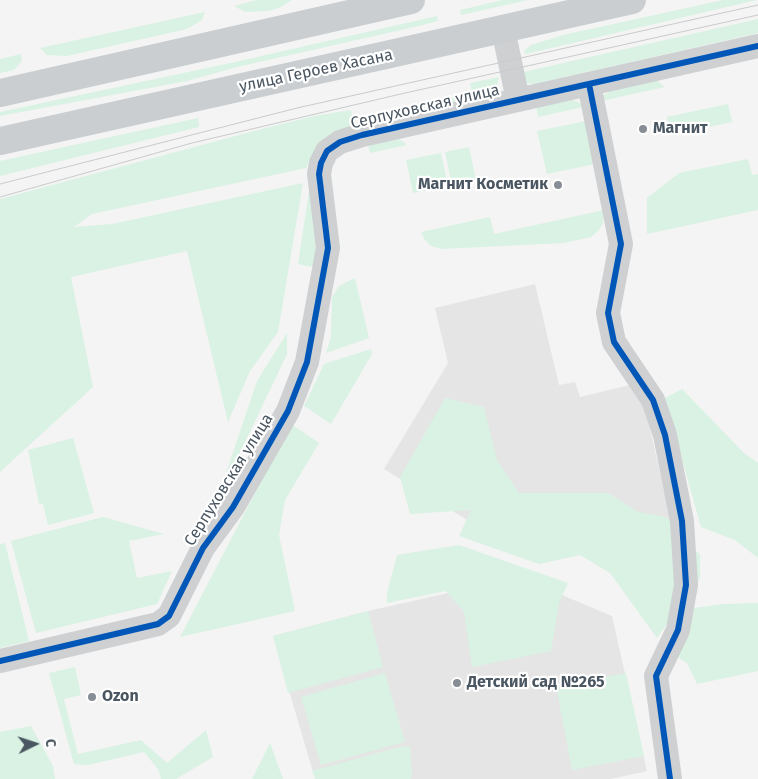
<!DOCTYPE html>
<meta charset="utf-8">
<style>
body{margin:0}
#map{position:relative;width:758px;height:779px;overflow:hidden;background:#f4f4f4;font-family:"Fira Sans",sans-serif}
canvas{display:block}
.north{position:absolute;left:10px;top:719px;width:50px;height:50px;-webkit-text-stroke:4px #fff;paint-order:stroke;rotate:86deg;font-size:14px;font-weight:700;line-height:20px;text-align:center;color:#4a5661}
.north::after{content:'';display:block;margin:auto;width:18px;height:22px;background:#4a5661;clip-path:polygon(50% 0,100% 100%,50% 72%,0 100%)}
</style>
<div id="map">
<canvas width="758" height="779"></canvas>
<div class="north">С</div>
</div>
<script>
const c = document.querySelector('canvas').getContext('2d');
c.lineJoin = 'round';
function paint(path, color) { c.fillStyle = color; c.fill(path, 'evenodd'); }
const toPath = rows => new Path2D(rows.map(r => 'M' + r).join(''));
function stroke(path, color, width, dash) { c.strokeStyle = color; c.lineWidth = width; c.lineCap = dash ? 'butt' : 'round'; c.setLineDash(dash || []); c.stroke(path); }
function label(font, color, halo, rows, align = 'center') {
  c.font = font + ' "Fira Sans",sans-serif'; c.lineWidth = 4.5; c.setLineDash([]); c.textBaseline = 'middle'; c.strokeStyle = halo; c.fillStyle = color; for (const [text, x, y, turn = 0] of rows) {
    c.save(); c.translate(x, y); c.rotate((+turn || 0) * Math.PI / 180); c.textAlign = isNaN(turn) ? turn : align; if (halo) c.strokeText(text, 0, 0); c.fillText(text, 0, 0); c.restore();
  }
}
paint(toPath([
 [535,284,559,385,575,382,580,397,634,384,642,393,674,535,529,558,384,469,448,363,435,308],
 [519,577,612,616,647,771,611,779,315,779,273,636,368,611]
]), '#e6e5e6');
paint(toPath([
 [257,0,292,0,279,8,268,11,245,12,234,6],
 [503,0,528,0,461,15,460,10],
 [723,0,757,0,526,54,524,51,531,45,563,35],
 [205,12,202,20,187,29,67,56,47,55,40,48],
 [437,16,438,21,423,25,237,67,187,81,0,116,0,112,235,62],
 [758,19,758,33,534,84,525,83,519,73],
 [21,54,22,61,14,70,0,73,0,59],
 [499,77,495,93,474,103,470,83],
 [656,80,665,87,601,101,603,96,611,90],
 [458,96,460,106,415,115,413,106],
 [572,100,580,103,583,107,538,117,536,106],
 [728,104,732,122,671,135,667,117],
 [351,110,353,122,351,126,313,153,306,168,92,214,74,227,112,224,303,183,278,332,250,371,228,422,187,251,71,277,93,387,0,472,0,199,254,131,314,116],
 [397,111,398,119,363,127,362,119],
 [198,118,199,127,0,176,0,161],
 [586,121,595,164,547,174,537,131],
 [398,138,407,145,370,153,368,145],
 [469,147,476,180,452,185,445,152],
 [441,153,448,186,413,193,406,160],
 [748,159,752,175,758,174,758,210,647,234,647,198,679,173],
 [310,185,313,192,317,268,298,264],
 [604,210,603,224,598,231,591,237,564,243,442,249,431,246,425,240,421,232,490,217,494,234],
 [355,278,369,338,326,353,331,337,332,297,339,286],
 [287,333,287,354,229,476,223,482,257,381],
 [371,349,372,354,331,424,304,406,324,364],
 [682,389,744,453,758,463,758,558,735,540,701,527,665,398],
 [445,398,484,407,497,460,519,493,608,493,638,512,666,517,700,555,700,578,657,638,610,573,580,555,539,564,459,536,471,510,410,514,400,477],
 [291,424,319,443,285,500,279,535,295,611,180,637],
 [73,438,94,513,48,525,43,504,39,504,28,450],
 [103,517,164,534,129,541,137,578,172,571,157,604,36,633,11,541],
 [5,543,29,641,0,648,0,544],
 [459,545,568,583,559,603,551,651,472,667,464,612,446,591,387,603,387,593,397,555],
 [758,603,758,671,697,684,687,663,676,656,686,609,724,604],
 [368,611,383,667,288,693,273,636],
 [75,667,81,695,64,699,78,754,141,740,167,763,206,730,213,757,176,779,161,779,158,769,144,752,88,765,74,764,49,673],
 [385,673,405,742,321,765,301,697],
 [626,673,644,756,572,770,556,686],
 [31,726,53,766,55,779,0,779,0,732],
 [270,743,283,779,252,779],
 [410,746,412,778,410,779,315,779,312,771,399,747]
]), '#d9f2e3');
stroke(toPath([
 [503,29,518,100],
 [589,84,621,244,608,313,614,342,653,400,665,435,682,521,686,585,678,630,656,676,670,779],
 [0,661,158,624,169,616,203,548,233,507,288,411,307,362,328,248,319,174,321,163,327,151,340,142,362,135,758,46]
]), '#ced0d2', 24);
stroke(toPath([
 [0,93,411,0],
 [0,141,632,0]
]), '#caced1', 28);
stroke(toPath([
 [0,184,297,108,758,5],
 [0,197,192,143,405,93,758,15]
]), '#c9cacc', 1);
stroke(toPath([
 [589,84,621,244,608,313,614,342,653,400,665,435,682,521,686,585,678,630,656,676,670,779],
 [0,661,158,624,169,616,203,548,233,507,288,411,307,362,328,248,319,174,321,163,327,151,340,142,362,135,758,46]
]), '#0057b8', 6);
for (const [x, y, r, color] of [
 [643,129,5,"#868d94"],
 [558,185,5,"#868d94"],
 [457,683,5,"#868d94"],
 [92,697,5,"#868d94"]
]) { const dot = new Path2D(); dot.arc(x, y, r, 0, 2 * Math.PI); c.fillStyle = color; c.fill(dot); stroke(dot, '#fff', 2); }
label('16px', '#4a5661', '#fff', [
 ["улица Героев Хасана",316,71,-12],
 ["Серпуховская улица",425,107,-13],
 ["Серпуховская улица",229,480,-58]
]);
label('bold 16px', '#4a5661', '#fff', [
 ["Магнит",653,129],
 ["Магнит Косметик",548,185,"right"],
 ["Детский сад №265",467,683],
 ["Ozon",102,697]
], 'left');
</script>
